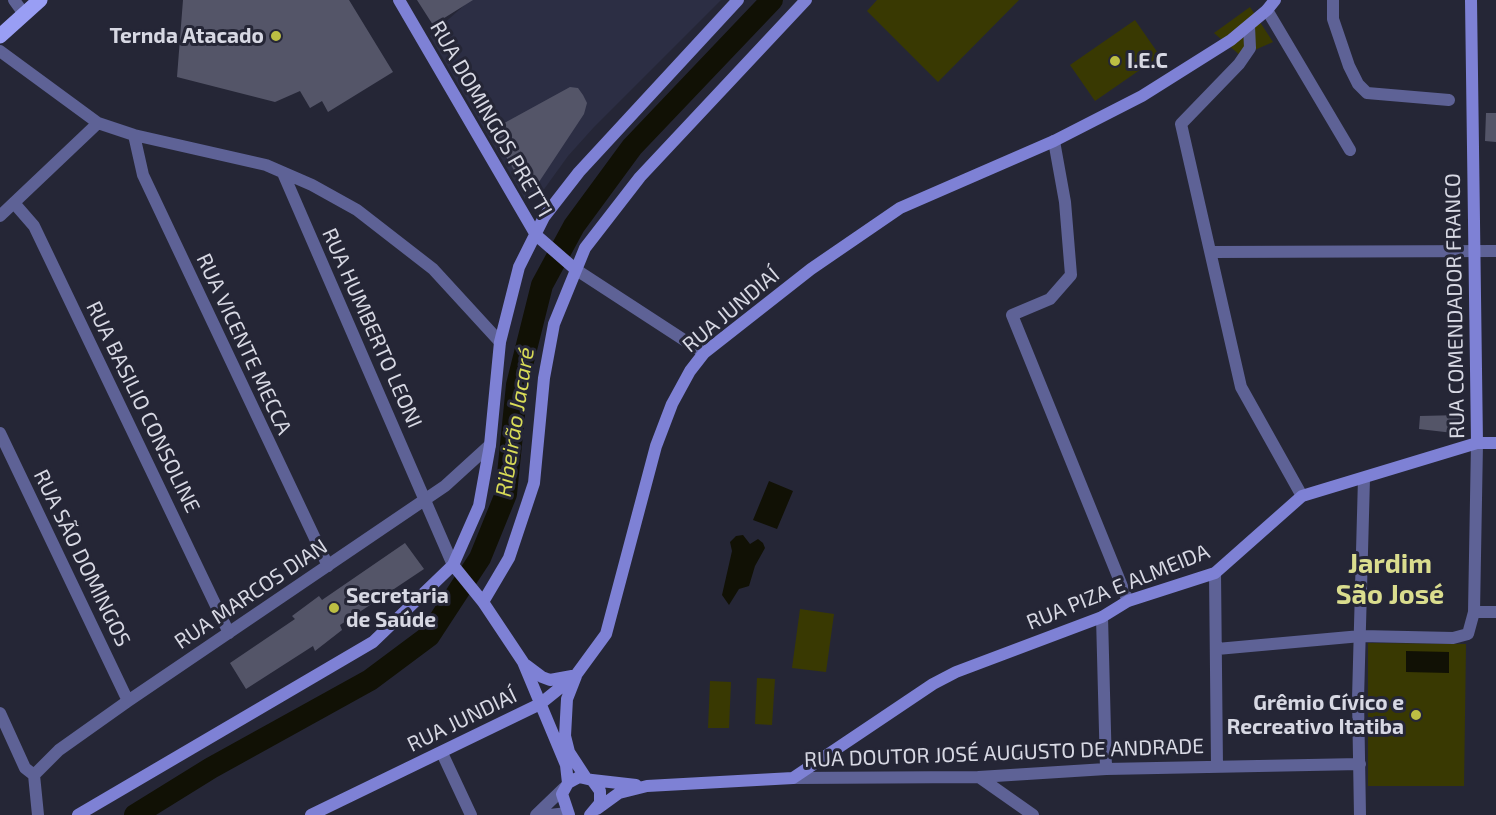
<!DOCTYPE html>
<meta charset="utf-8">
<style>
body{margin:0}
canvas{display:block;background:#252636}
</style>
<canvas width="1496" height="815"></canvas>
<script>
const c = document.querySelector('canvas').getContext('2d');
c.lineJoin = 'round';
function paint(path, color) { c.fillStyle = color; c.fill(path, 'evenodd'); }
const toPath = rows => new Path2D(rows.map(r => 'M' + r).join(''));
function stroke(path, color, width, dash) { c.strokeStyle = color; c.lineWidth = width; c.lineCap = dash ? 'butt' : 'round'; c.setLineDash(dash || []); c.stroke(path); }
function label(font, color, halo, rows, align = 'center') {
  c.font = font + ' "Exo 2",sans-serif'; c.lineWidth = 6; c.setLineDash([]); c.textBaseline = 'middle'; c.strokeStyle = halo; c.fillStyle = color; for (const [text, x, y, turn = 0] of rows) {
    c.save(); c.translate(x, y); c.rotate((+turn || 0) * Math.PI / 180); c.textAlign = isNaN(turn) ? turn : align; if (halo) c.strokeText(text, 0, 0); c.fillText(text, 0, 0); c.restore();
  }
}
paint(toPath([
 [470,0,721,0,594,127,568,156,542,192,525,199,430,36]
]), '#2c2e44');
paint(toPath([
 [877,0,1019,0,938,82,867,11],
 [1250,7,1273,42,1241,56,1214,33],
 [1135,20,1160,56,1095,101,1070,65],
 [800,609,834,614,826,672,792,668],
 [1368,643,1466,644,1464,786,1368,786],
 [757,678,775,679,772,725,755,724],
 [710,681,731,682,729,728,708,728]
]), '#393902');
paint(toPath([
 [769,481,793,491,777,529,753,520],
 [743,535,750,544,758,539,763,543,765,548,755,566,749,586,739,589,729,605,722,595,732,551,730,542,736,536],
 [1406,651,1449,652,1449,673,1406,672]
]), '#111105');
stroke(toPath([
 [135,815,211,768,370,680,429,636,480,558,506,494,517,385,542,285,574,226,632,147,772,0]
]), '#111105', 22);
paint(toPath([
 [183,0,349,0,393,72,328,112,322,101,310,108,300,91,275,102,177,77],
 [417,0,473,0,433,25],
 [570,87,578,88,583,95,587,103,584,114,535,188,528,188,522,184,494,136,497,127],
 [1486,113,1496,113,1496,142,1485,141],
 [1461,415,1462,434,1419,429,1420,416],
 [405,543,424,569,340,625,342,630,315,651,313,646,246,689,230,663,295,619,292,616,319,596,322,600]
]), '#545568');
stroke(toPath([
 [14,0,24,14],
 [1333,0,1333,19,1349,66,1358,84,1367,93,1449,100],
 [1267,10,1350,150],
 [1249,26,1250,48,1239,64,1181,124,1241,387,1302,496],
 [0,51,98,123,134,135,266,165,312,185,357,210,433,269,500,342],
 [134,135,143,175,328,566],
 [1054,141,1065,202,1071,275,1050,299,1012,315,1128,601],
 [283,173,453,565],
 [14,203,34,226,229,633],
 [0,216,98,123],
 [1212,252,1496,251],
 [575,269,704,353],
 [0,433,128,701],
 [1215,573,1217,767],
 [1474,612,1496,612],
 [1102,617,1106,769],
 [1217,649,1361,636,1453,638,1468,634,1474,612,1477,443],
 [0,713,25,768,34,775,38,815],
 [442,753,471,815],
 [34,775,59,750,128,701,445,486,490,445],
 [979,777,1033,815],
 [793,778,979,777,1106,769,1360,764],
 [1360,815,1358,699,1364,478]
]), '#5e6296', 12);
stroke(toPath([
 [536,815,564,788],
 [550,815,567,813]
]), '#5e6296', 12);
stroke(toPath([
 [399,0,536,235,575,269],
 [1471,0,1477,443],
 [453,565,483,602,523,662,566,765,568,783],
 [483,602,509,558,534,483,544,378,554,324,585,248,640,177,806,0],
 [526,665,542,677,550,680,572,676],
 [576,676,567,699,565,736,569,752,586,778],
 [592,780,636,785],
 [597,809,619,793,647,786,793,778,933,684,956,672,1102,617,1128,601,1215,573,1302,496,1477,443,1496,443],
 [78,815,373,642,453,565,479,506,490,445,500,342,519,267,544,217,579,172,738,0],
 [311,815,540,704,576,675,606,634,656,446,672,404,690,371,704,353,811,269,900,208,1054,141,1142,96,1231,40,1267,10,1275,0],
 [569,815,562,794,568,783,579,777,592,780,600,791,600,803,590,815]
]), '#7e81d5', 12);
stroke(toPath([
 [0,36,40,0]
]), '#999ef4', 15);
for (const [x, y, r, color] of [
 [276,36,6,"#bdbf43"],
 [1115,61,6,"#bdbf43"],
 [334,608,6,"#bdbf43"],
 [1416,715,6,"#bdbf43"]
]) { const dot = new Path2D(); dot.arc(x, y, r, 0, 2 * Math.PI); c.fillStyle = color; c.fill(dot); stroke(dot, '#252636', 2); }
label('bold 21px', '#d7d8e3', '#252636', [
 ["Ternda Atacado",264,36],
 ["I.E.C",1127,61,"left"],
 ["Secretaria",346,596,"left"],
 ["de Saúde",346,620,"left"],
 ["Grêmio Cívico e",1404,703],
 ["Recreativo Itatiba",1404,727]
], 'right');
label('21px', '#d7d8e3', '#252636', [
 ["RUA DOMINGOS PRETTI",491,119,60],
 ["RUA COMENDADOR FRANCO",1455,306,-91],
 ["RUA JUNDIAÍ",731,310,-40],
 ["RUA HUMBERTO LEONI",372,328,66],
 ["RUA VICENTE MECCA",244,344,65],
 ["RUA BASILIO CONSOLINE",143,407,64],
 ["RUA SÃO DOMINGOS",82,558,64],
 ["RUA PIZA E ALMEIDA",1118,587,-22],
 ["RUA MARCOS DIAN",251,594,-34],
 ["RUA JUNDIAÍ",462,720,-26],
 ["RUA DOUTOR JOSÉ AUGUSTO DE ANDRADE",1004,753,-2]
]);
label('italic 22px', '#d9dc57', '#252636', [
 ["Ribeirão Jacaré",515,422,-81]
]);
label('bold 27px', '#dadd8e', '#252636', [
 ["Jardim",1390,564],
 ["São José",1390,595]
]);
</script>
